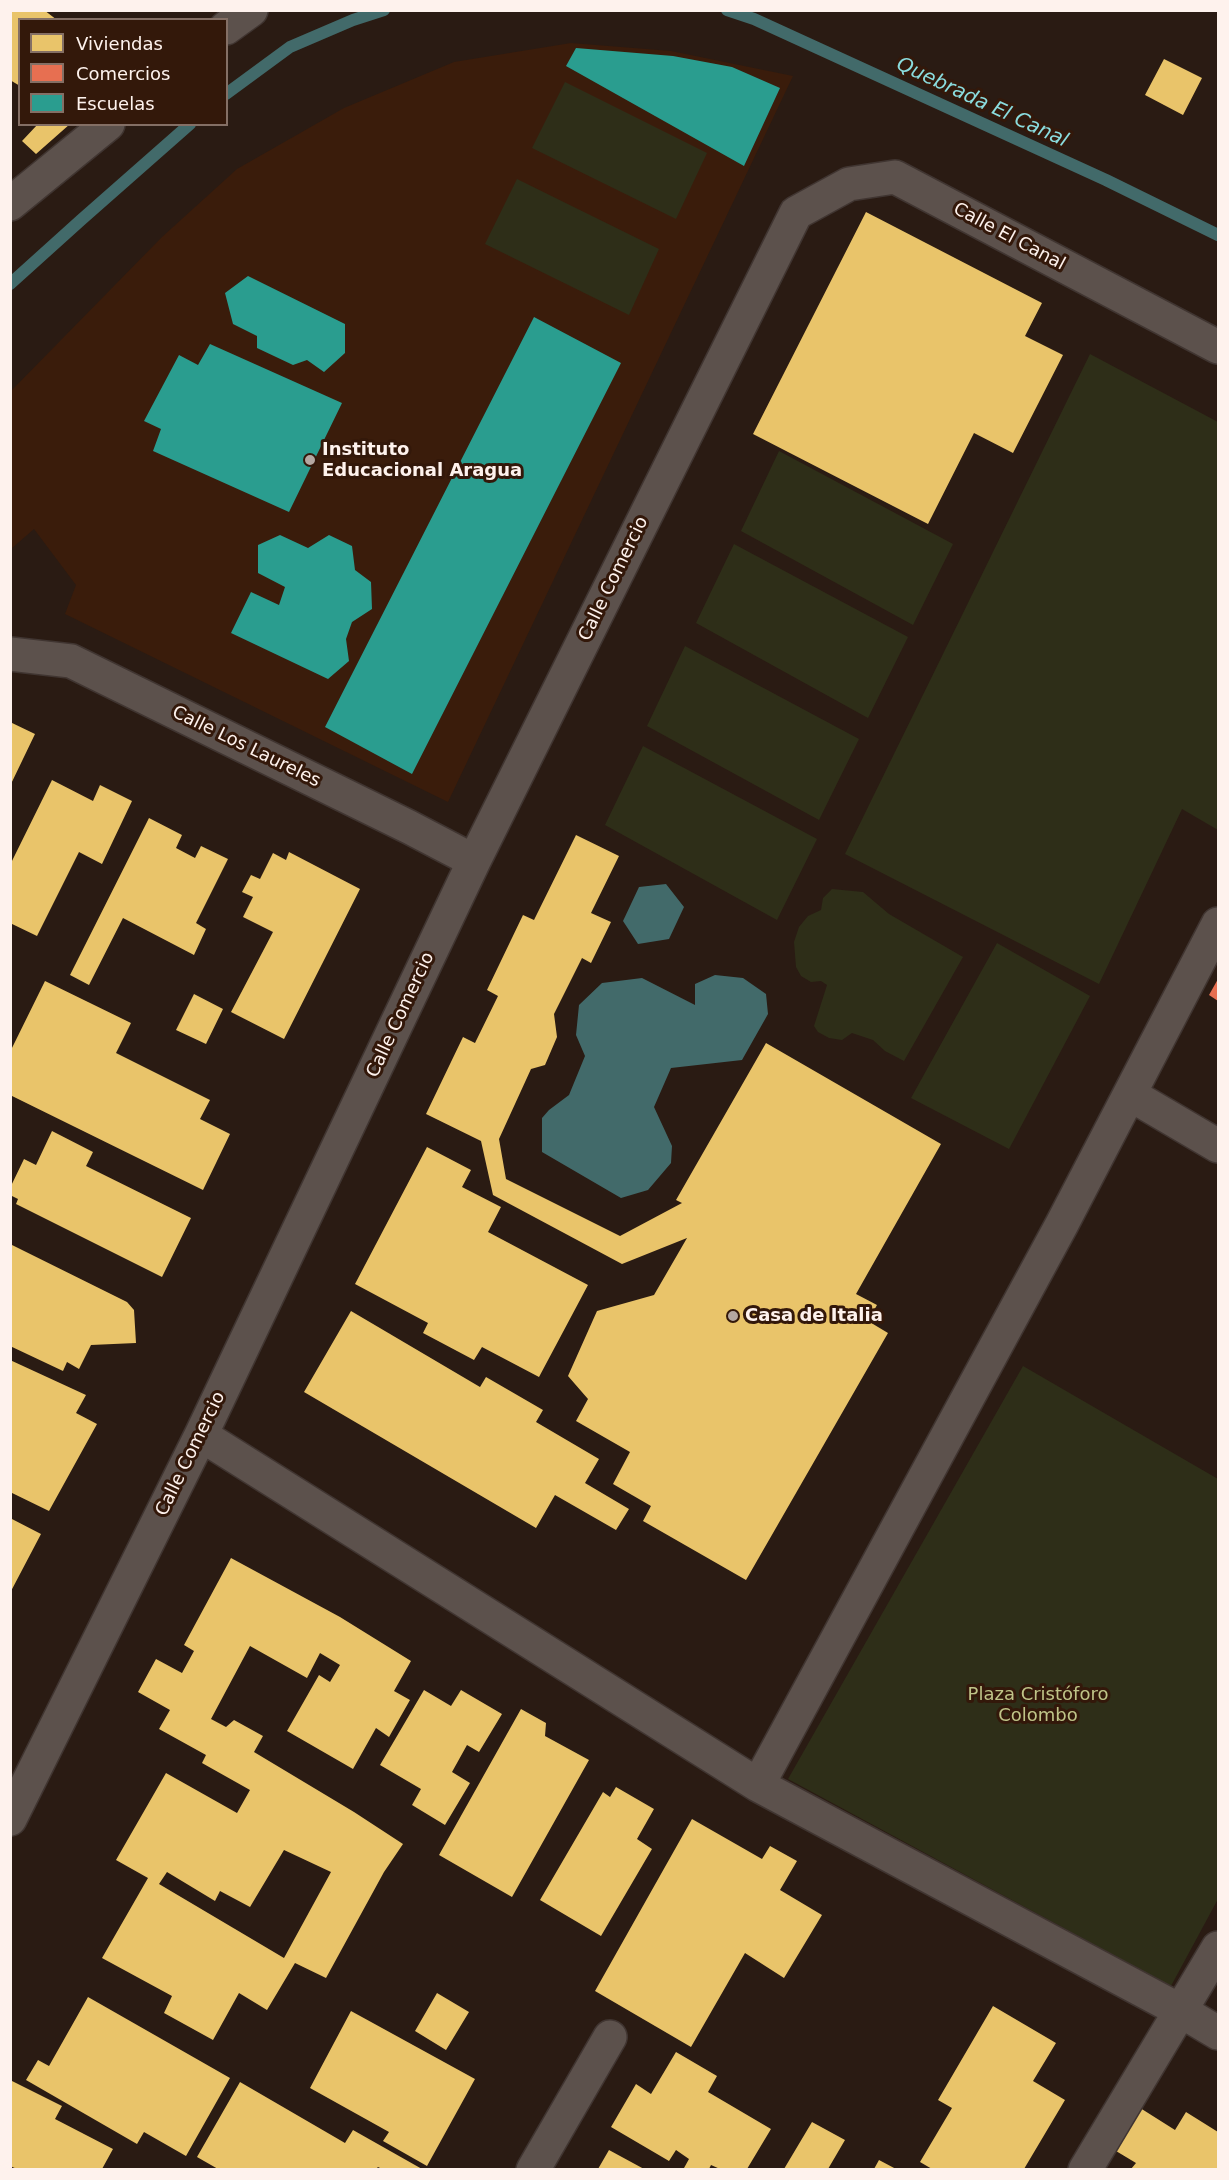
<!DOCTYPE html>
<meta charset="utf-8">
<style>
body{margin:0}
#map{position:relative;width:1229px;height:2180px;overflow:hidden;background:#2a1b13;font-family:"DejaVu Sans",sans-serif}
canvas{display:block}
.frame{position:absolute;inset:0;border:12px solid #fef2ed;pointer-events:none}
.legend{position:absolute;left:18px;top:18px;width:210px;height:108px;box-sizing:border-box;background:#33180a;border:2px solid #846f65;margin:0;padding:8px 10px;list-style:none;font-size:18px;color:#fef2ed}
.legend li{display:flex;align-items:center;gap:12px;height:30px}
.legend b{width:30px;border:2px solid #846f65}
</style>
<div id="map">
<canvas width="1229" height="2180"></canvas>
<div class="frame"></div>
<ul class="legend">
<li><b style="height:16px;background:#e9c46a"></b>Viviendas</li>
<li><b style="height:16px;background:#e76f51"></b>Comercios</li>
<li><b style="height:16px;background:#2a9d8f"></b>Escuelas</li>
</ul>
</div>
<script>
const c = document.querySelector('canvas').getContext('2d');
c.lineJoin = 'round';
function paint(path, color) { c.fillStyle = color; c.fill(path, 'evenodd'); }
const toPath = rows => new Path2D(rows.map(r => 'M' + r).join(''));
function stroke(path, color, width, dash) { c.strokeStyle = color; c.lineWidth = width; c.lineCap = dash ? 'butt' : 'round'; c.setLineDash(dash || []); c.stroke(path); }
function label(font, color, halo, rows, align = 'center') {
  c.font = font + ' "DejaVu Sans",sans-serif'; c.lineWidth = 6; c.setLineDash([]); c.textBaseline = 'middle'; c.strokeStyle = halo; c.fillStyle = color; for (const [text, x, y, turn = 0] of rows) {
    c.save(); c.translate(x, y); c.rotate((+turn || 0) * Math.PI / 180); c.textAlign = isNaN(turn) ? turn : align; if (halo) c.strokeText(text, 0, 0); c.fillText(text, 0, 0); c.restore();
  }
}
paint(toPath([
 [571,43,671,51,793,76,448,802,65,614,76,585,34,529,11,549,11,391,162,237,237,169,344,108,454,62]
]), '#3a1c0b');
paint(toPath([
 [565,82,707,153,676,219,532,148],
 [517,179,659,249,629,315,485,244],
 [1090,354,1218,422,1218,830,1182,809,1099,984,845,854],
 [779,451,953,544,913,625,741,531],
 [734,544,908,637,868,718,696,623],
 [685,646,859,739,819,820,647,726],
 [643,746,817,839,777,920,605,825],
 [832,889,863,892,889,914,963,957,904,1061,885,1051,873,1040,852,1033,842,1040,829,1038,818,1032,814,1026,827,985,821,981,811,982,801,976,796,967,794,942,799,927,808,916,821,910,823,898],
 [997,943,1090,996,1009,1149,911,1098],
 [1023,1366,1218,1479,1218,1899,1171,1986,788,1779]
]), '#2e2e18');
paint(toPath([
 [666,884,684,907,669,939,638,944,623,921,639,887],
 [715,975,743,978,766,994,768,1014,742,1060,671,1068,654,1107,672,1146,671,1163,648,1190,621,1198,542,1152,542,1118,549,1110,569,1095,585,1056,576,1035,579,1005,602,983,642,978,695,1005,695,984]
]), '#426a6a');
paint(toPath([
 [10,10,44,10,57,20,20,20,20,86,10,80],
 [1164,59,1202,78,1183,115,1145,95],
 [38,124,70,124,36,154,22,141],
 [866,212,1042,303,1025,336,1063,355,1013,453,974,433,928,524,753,434],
 [10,722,35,734,10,786],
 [52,780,93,801,100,785,132,801,102,864,79,852,37,936,10,923,10,865],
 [149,818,182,835,176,848,195,858,201,846,228,859,196,923,206,929,194,955,123,918,89,985,70,975],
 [576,835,619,856,591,913,611,922,591,963,582,958,554,1014,557,1037,545,1065,531,1069,499,1139,506,1179,620,1236,682,1203,676,1200,766,1043,941,1144,856,1294,877,1305,868,1321,888,1333,746,1580,643,1521,651,1506,613,1484,630,1452,576,1421,588,1399,568,1376,597,1311,654,1295,687,1238,622,1264,493,1195,481,1141,426,1114,463,1037,475,1043,498,996,487,990,523,915,534,920],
 [289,852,360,889,284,1039,231,1012,273,932,243,917,253,897,242,892,251,875,260,879,273,853,286,860],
 [45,981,131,1023,116,1053,210,1100,200,1119,230,1134,203,1190,10,1095,10,1052],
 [194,994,223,1009,206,1044,176,1030],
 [52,1131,93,1152,86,1166,191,1218,162,1277,16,1204,18,1199,10,1195,10,1188,24,1159,36,1165],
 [427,1147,471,1170,462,1187,501,1207,488,1232,588,1285,539,1377,482,1347,474,1360,423,1333,428,1323,355,1284],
 [10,1244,127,1302,134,1310,136,1343,91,1345,79,1369,67,1362,63,1371,10,1346],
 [351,1311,480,1387,486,1377,543,1410,536,1422,599,1459,585,1483,629,1509,616,1530,555,1495,536,1528,304,1392],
 [10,1360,86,1395,76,1413,97,1424,49,1511,10,1492],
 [10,1518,41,1534,10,1593],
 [231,1558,340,1617,411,1661,394,1691,410,1700,389,1737,376,1728,353,1769,287,1731,319,1675,330,1682,340,1665,320,1653,307,1678,250,1646,211,1719,226,1727,234,1720,263,1736,254,1752,354,1812,403,1844,384,1872,326,1978,295,1963,267,2010,239,1993,213,2040,164,2013,172,1996,102,1958,148,1878,116,1860,166,1773,237,1813,250,1790,202,1763,206,1755,159,1729,170,1710,138,1692,156,1659,182,1673,194,1651,184,1645],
 [284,1850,331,1872,284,1958,159,1884,167,1872,215,1901,220,1891,250,1907],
 [424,1690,451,1706,461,1690,502,1714,479,1752,467,1745,452,1772,470,1783,445,1825,412,1805,421,1789,380,1765],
 [521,1709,546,1723,545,1736,589,1760,512,1897,439,1855],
 [616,1787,654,1809,637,1839,652,1849,601,1936,540,1900,603,1792,610,1797],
 [692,1819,762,1859,770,1846,797,1861,780,1890,822,1915,784,1978,745,1953,691,2047,595,1991],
 [437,1993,469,2012,446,2050,415,2031],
 [88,1997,230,2078,186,2156,144,2132,137,2144,26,2080,38,2060,49,2066],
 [993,2006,1056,2043,1033,2081,1065,2100,1024,2169,932,2169,920,2162,952,2108,938,2100],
 [351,2011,475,2079,427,2166,383,2141,389,2132,310,2088],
 [676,2052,717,2076,708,2092,771,2129,747,2169,720,2169,711,2165,709,2169,688,2169,684,2168,689,2159,676,2150,669,2161,611,2127,636,2084,651,2094],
 [10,2080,62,2106,55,2119,113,2149,102,2169,17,2169,10,2166],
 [240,2082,345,2143,353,2130,422,2169,382,2169,378,2167,376,2169,218,2169,197,2157],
 [1137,2106,1175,2130,1186,2112,1218,2132,1218,2169,1131,2169,1136,2163,1111,2148],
 [812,2122,845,2140,828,2169,784,2169],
 [609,2150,644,2169,598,2169],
 [879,2160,896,2169,874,2169]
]), '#e9c46a');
paint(toPath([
 [1218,979,1218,1001,1209,995]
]), '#e76f51');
paint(toPath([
 [576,48,673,56,732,67,780,88,744,166,566,66],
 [248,276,345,324,345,353,324,372,307,360,293,365,257,348,257,336,233,324,225,293],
 [534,317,621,363,412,774,325,727],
 [210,344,342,403,289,512,153,451,161,429,144,421,179,355,198,365],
 [280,535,308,548,329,535,352,546,355,570,371,582,372,609,352,622,346,639,349,661,328,679,231,633,251,592,279,605,285,587,258,573,258,545]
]), '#2a9d8f');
stroke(toPath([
 [727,10,754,19,1106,180,1218,235],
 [226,94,290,47,353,20,384,10],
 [10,284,81,220,190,124]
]), '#426a6a', 12);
const minor = toPath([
 [226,28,251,10],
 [10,204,108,124],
 [10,654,71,661,409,827,474,861],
 [1131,1095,1218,1146],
 [201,1435,758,1785,1181,2011,1218,2033],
 [758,1785,1062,1224,1218,924],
 [10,1819,201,1435,474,861,796,213,849,184,895,177,1218,347],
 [533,2170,610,2037],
 [1085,2170,1218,1948]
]);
stroke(minor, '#403531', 36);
stroke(minor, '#5c514c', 33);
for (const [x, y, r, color] of [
 [310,460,6,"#b4a7a1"],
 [733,1316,6,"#b4a7a1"]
]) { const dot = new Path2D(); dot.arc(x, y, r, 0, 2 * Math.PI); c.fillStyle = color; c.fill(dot); stroke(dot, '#33180a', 2); }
label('18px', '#fef2ed', '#33180a', [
 ["Calle El Canal",1009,237,28],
 ["Calle Comercio",614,579,-64],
 ["Calle Los Laureles",246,747,26],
 ["Calle Comercio",401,1015,-65],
 ["Calle Comercio",191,1454,-64]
]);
label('bold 18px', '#fef2ed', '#33180a', [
 ["Instituto",322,450],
 ["Educacional Aragua",322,471],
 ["Casa de Italia",745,1316]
], 'left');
label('18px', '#bfc488', '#33180a', [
 ["Plaza Cristóforo",1038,1695],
 ["Colombo",1038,1716]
]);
label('italic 20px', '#8adcde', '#33180a', [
 ["Quebrada El Canal",982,103,25]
]);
</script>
